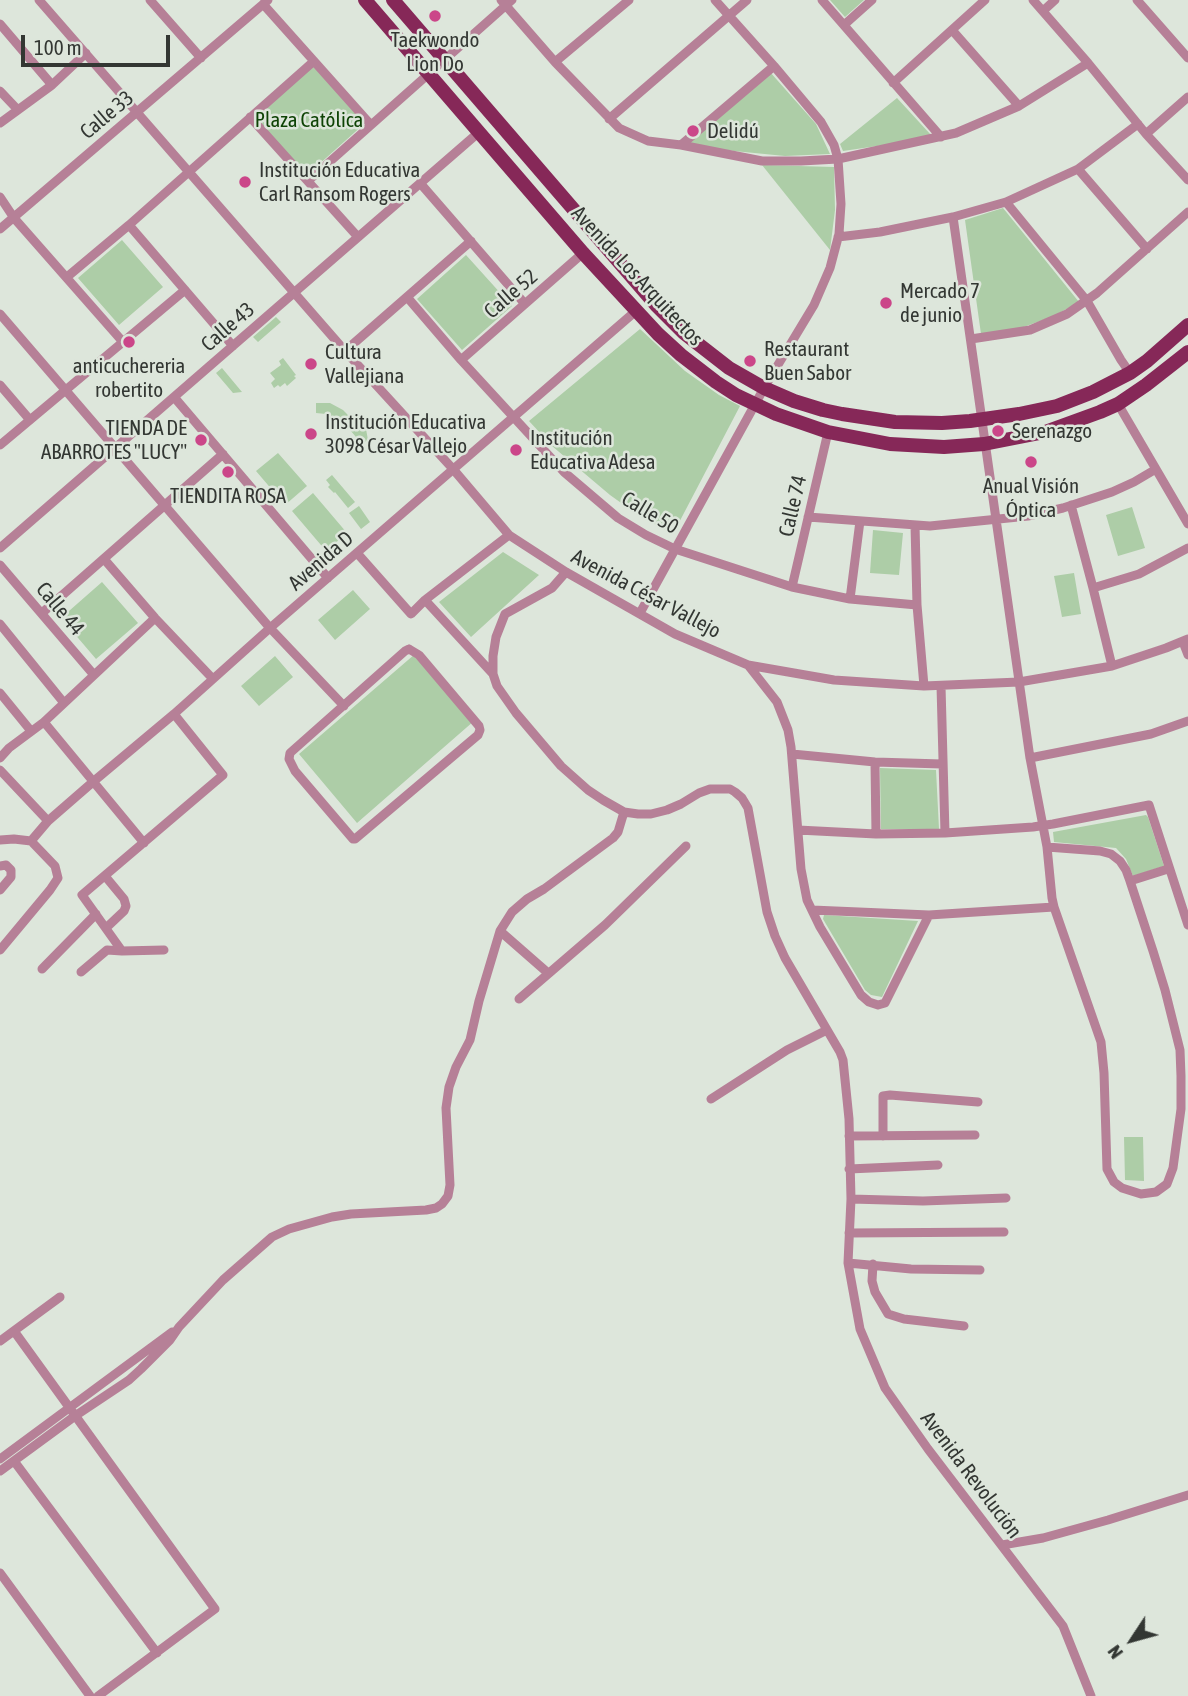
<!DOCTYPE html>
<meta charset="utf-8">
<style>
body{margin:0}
#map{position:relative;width:1188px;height:1696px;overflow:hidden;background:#dde6db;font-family:"Asap Condensed",sans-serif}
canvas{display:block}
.north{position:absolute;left:1097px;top:1605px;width:70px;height:70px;-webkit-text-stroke:5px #dde6db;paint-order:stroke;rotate:234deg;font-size:19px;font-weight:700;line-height:28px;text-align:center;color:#333733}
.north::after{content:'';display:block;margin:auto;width:24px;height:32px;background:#333733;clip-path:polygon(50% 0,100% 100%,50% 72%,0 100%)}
.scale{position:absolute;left:21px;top:35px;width:149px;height:32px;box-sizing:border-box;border:4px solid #333733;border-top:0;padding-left:9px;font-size:21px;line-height:24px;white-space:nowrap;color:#333733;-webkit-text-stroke:5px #dde6db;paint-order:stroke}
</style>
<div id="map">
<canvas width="1188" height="1696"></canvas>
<div class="north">N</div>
<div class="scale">100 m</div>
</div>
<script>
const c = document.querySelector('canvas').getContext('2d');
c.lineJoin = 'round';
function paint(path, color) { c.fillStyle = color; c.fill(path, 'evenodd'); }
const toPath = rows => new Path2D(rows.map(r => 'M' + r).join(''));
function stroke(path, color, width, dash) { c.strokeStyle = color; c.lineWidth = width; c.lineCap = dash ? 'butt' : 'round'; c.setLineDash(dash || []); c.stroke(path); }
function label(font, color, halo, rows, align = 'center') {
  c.font = font + ' "Asap Condensed",sans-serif'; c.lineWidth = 5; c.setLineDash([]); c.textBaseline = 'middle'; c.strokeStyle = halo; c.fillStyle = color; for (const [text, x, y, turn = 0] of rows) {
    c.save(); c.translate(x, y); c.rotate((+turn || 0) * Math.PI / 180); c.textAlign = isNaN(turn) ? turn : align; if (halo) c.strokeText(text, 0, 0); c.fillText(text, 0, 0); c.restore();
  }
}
paint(toPath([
 [830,0,864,0,845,17],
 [314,61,364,124,307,175,250,117],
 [770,72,816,124,830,154,785,156,734,151,687,144],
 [897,98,931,135,891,144,843,151,840,144],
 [762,165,834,167,835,210,830,250],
 [1003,208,1079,302,1054,316,1018,329,981,334,965,220],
 [122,240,163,287,119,325,78,278],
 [466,255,512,306,462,350,417,299],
 [276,317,281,322,258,342,253,337],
 [640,329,685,371,719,395,740,406,673,534,638,515,610,495,552,446,529,421],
 [283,358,296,375,294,376,296,378,287,386,285,383,280,387,278,385,274,388,271,383,275,379,270,373,281,365,279,361],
 [222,368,242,392,233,393,216,373],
 [316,403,330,403,343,410,358,425,366,429,368,440,362,444,344,423,326,414,316,413],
 [278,453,307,486,285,505,256,471],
 [332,475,355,502,348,508,335,492,334,493,328,487,330,485,326,480],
 [313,493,347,533,326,551,292,511],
 [359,506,370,522,361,529,349,513],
 [1132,507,1145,548,1118,556,1106,515],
 [873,530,903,533,899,575,870,573],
 [503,552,539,575,471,637,439,602],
 [1074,573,1081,614,1062,617,1054,576],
 [102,582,138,623,96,659,61,618],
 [353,590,370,609,335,640,318,620],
 [415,654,474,721,357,823,299,754],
 [275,656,293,677,259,706,241,686],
 [880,768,936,770,939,829,881,829],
 [1146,815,1148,817,1164,866,1133,876,1126,859,1116,848,1054,842,1053,832],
 [824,915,918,921,882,997,871,995,865,990,823,919],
 [1124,1137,1143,1137,1144,1181,1125,1180]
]), '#adcda7');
stroke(toPath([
 [39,0,345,351,453,469,509,535,566,572,675,634,748,665,834,680,924,686,1019,682,1112,666,1166,648,1188,639],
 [150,0,201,58],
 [501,0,555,62,619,128,648,141,681,145,762,161,801,161,838,159,956,133,1019,106,1088,63],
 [822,0,941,137],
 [1033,0,1088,63,1146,134,1188,180],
 [1137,0,1188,58],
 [263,4,371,125],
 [1043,11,1055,0],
 [0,24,52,85],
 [844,25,872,0],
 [952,30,1019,106],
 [555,62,629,0],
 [893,83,985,0],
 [0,91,18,110],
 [250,117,358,237],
 [609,119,747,0],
 [0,123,52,85,86,53],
 [1146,134,1188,97],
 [681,145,774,66],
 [1078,169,1147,249],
 [308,181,512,0],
 [420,183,525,304],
 [0,197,14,218,123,342],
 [1006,202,1087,301,1121,360,1130,373],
 [953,217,1030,758,1047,847,1052,898,1054,907,1101,1042,1104,1073,1107,1169,1114,1182,1122,1188,1141,1194,1156,1192,1167,1184,1173,1168,1181,1109,1181,1076,1180,1050,1165,990,1153,951,1130,881,1126,870,1120,861,1111,854,1100,851,1047,847],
 [129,225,233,346],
 [0,229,268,0],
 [838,237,880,232,953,217,1006,202,1078,169,1138,124],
 [67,277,129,225,314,61],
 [407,297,461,360,564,472,618,518,646,535,675,549,792,587,850,599,917,605],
 [0,314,270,628,344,706],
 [971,339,1030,330,1067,314,1097,293,1188,212],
 [345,351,471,241],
 [461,360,583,253],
 [0,385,30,420],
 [174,397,328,578],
 [1118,404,1188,524],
 [0,445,185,290],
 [1071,505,1093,588,1112,666],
 [808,517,930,526,1028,516,1063,508,1112,492,1134,482,1156,469],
 [915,525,917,605,924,686],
 [0,548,478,133],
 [357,553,411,614,425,600,509,535],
 [104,559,155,618,213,679],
 [0,565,94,675],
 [566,572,552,588,505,614,496,637,493,656,493,674,497,686,516,713,561,766,588,790,603,800,624,812,638,814,651,814,667,810,681,804,699,793,710,789,730,789,735,792,742,798,748,808,767,912,775,936,785,958,840,1052,843,1060,849,1119,851,1199,848,1263,860,1329,885,1388,928,1449,1063,1626,1091,1696],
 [792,587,828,432],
 [1093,588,1139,574,1188,548],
 [850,599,860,521],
 [425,600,493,674],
 [42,613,223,454],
 [640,613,764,388,814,305,830,268,839,234,841,204,838,159,834,145,821,122,774,66,715,0],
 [0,624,64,703],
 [1183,642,1188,655],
 [409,649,419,655,479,726,480,730,478,735,355,839,353,839,295,771,289,759,290,753,405,651,409,649],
 [748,665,777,702,788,730,791,747,801,869,807,900,820,927,861,995,869,1002,878,1005,885,1003,929,915],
 [941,686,945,833],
 [0,693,31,731],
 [44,722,144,843],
 [792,754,875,762,942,764],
 [0,758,9,748,44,722,155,618],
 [1030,758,1151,734,1188,721],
 [875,762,876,834],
 [0,770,48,821],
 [798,830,876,834,945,833,1033,827,1053,824,1149,805,1188,925],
 [0,840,14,839,31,841,55,866,58,878,50,890,0,950],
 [31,841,48,821,94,781,174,714,270,628,637,310],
 [0,866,6,865,11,870,11,877,0,890],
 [105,876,124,899,126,906,124,911,106,928],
 [1130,881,1168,869],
 [812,910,929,915,1054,907],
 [500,931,548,973],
 [164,950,122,951,82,895,223,775,174,714],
 [42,969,96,914],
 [81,972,107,950,122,951],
 [519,999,605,925,686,846],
 [711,1099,787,1050,827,1030],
 [849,1136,975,1135],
 [883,1136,883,1096,890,1095,978,1102],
 [849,1169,938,1165],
 [851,1199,923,1201,1006,1198],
 [849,1233,1004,1232],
 [848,1263,911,1269,980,1270],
 [873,1264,872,1281,875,1292,888,1314,904,1319,964,1326],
 [14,1331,215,1609,98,1696],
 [0,1341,60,1297],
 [0,1459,172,1332],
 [14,1461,157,1653],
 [0,1471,75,1416,129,1380,141,1369,170,1340,179,1327,223,1280,272,1237,289,1229,332,1217,351,1214,426,1210,436,1208,442,1204,448,1196,450,1185,446,1108,449,1087,456,1067,470,1040,479,1001,500,931,512,912,527,899,544,889,613,838,618,832,624,812],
 [1002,1545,1043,1538,1108,1520,1188,1495],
 [0,1573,90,1696]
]), '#b68097', 9);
stroke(toPath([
 [365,0,583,253,658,334,681,355,716,382,736,395,776,414,828,432,890,444,944,447,984,444,1045,432,1100,412,1118,404,1146,385,1188,352],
 [393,0,656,305,684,333,729,368,764,388,794,401,823,410,842,414,895,422,942,423,970,421,1019,414,1057,406,1093,392,1130,373,1147,361,1188,325]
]), '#862858', 14);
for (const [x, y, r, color] of [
 [435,16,7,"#cb4689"],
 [693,131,7,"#cb4689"],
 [245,182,7,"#cb4689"],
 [886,303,7,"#cb4689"],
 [129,342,7,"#cb4689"],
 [750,361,7,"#cb4689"],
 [311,364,7,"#cb4689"],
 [998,431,7,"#cb4689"],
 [311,434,7,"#cb4689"],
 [201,440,7,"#cb4689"],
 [516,450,7,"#cb4689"],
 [1031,462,7,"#cb4689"],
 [228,472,7,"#cb4689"]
]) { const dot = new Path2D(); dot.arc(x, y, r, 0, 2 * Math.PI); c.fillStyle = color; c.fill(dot); stroke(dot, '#dde6db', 2.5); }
label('21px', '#333733', '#dde6db', [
 ["Taekwondo",435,40,"center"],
 ["Lion Do",435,64,"center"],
 ["Delidú",707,131],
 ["Institución Educativa",259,170],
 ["Carl Ransom Rogers",259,194],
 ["Mercado 7",900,291],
 ["de junio",900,315],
 ["Restaurant",764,349],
 ["Buen Sabor",764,373],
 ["Cultura",325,352],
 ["Vallejiana",325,376],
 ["anticuchereria",129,366,"center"],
 ["robertito",129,390,"center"],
 ["Institución Educativa",325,422],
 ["3098 César Vallejo",325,446],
 ["TIENDA DE",187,428,"right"],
 ["ABARROTES \"LUCY\"",187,452,"right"],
 ["Serenazgo",1012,431],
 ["Institución",530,438],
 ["Educativa Adesa",530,462],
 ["Anual Visión",1031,486,"center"],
 ["Óptica",1031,510,"center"],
 ["TIENDITA ROSA",228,496,"center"]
], 'left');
label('21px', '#333733', '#dde6db', [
 ["Calle 33",107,115,-40],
 ["Avenida Los Arquitectos",637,276,47],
 ["Calle 52",511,294,-41],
 ["Calle 43",228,327,-41],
 ["Calle 74",793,506,-77],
 ["Calle 50",650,513,31],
 ["Avenida D",321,561,-41],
 ["Avenida César Vallejo",646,594,28],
 ["Calle 44",60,609,50],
 ["Avenida Revolución",971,1475,53]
]);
label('21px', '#0e4305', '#dde6db', [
 ["Plaza Católica",309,120]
]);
</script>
